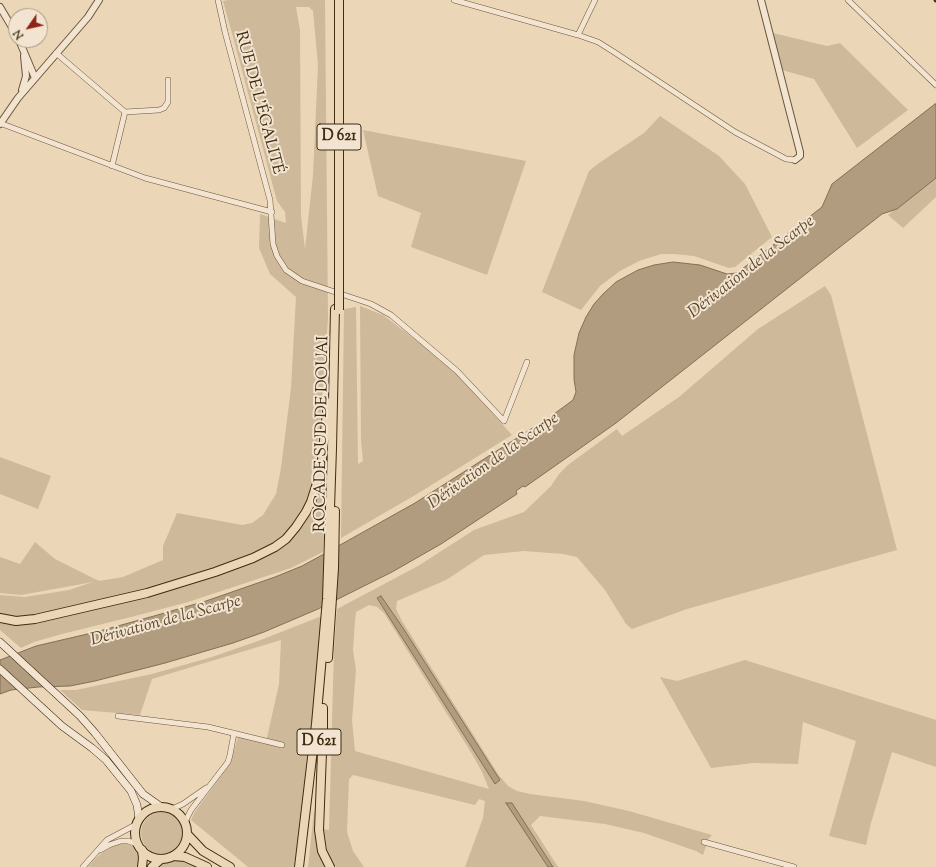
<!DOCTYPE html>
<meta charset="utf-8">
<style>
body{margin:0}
#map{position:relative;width:936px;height:867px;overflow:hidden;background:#ebd6b7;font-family:"Sorts Mill Goudy",serif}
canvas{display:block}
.north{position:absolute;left:8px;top:8px;width:40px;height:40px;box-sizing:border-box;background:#f2e4d0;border:1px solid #aa9a84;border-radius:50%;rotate:236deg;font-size:11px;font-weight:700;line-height:16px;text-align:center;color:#3f2c11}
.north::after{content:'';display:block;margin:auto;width:14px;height:18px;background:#8f2418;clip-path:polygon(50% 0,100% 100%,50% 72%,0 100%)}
</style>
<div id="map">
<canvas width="936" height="867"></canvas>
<div class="north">N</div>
</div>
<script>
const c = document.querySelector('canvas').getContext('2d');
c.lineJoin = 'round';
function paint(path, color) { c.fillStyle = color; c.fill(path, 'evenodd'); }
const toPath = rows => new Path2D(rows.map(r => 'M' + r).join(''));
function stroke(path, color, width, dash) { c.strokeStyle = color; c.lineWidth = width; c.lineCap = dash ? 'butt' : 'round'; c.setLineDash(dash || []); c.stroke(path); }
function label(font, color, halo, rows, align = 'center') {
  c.font = font + ' "Sorts Mill Goudy",serif'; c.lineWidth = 4; c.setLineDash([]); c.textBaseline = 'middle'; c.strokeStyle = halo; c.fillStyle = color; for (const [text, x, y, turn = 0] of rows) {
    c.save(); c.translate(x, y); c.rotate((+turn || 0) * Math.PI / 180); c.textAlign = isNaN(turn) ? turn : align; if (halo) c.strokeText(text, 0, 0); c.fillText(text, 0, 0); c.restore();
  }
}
paint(toPath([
 [228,0,325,0,328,319,320,428,315,454,311,481,325,487,326,511,323,552,291,568,188,602,135,616,62,634,34,642,21,648,0,630,0,595,25,597,69,590,93,582,21,595,0,593,0,557,20,564,35,542,55,559,99,581,123,577,163,560,163,546,177,513,242,525,252,523,263,515,276,494,281,468,291,388,296,297,270,274,259,248,260,214,286,223,285,212,277,201,233,37,223,1],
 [296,7,309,7,313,11,318,65,313,175,305,249,301,216,300,30],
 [773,33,827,46,840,43,908,110,857,148,814,79,782,70],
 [660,116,719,156,745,184,772,237,735,267,729,268,694,256,674,254,661,254,639,261,620,271,600,286,581,310,542,292,589,171,599,163,644,133],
 [363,130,526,161,487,275,411,247,421,213,378,196],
 [936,177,936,197,903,228,888,215],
 [825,286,831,295,897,550,687,609,632,629,626,624,605,590,577,557,563,554,524,551,484,555,446,580,397,601,396,609,402,621,498,774,508,786,517,791,530,794,584,801,629,811,712,835,708,840,703,855,696,851,644,833,605,824,540,816,531,825,558,867,553,867,512,803,507,803,548,867,465,867,483,818,485,801,479,799,475,805,353,775,349,779,347,832,353,851,364,867,336,867,331,859,327,849,324,829,329,830,334,649,337,609,418,566,474,530,524,512,551,486,559,474,568,465,617,429,622,436,679,397,758,329],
 [381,596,403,628,500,780,495,783,377,598],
 [369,605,377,607,384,613,472,754,482,772,489,789,355,751,352,720,356,670,353,650,355,621,356,612],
 [360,306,383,315,442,360,470,385,469,387,512,435,417,494,341,538,344,309,356,307,358,464,363,461,361,440],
 [0,457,51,476,38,509,0,494],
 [322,616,310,757,294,867,248,867,191,820,194,813,230,764,238,737,266,742,279,684,281,640,152,679,140,715,82,710,60,690,76,690,152,674,212,657,258,641],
 [745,660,936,720,936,767,892,752,871,823,866,845,829,836,856,741,803,722,798,764,753,763,711,768,660,677,677,681],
 [316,810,317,840,320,856,326,867,308,867,314,811],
 '141 833a21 21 0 1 1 42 0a21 21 0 1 1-42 0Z',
 [126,843,133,846,137,851,140,858,138,867,88,867,95,859,105,850,117,845],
 [170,861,179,861,188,862,198,867,155,867,161,864]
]), '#ceb99b');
const water = toPath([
 [935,104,936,104,936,178,897,209,882,214,616,423,525,487,523,486,516,491,517,494,441,544,392,572,318,609,264,632,233,643,165,663,95,681,70,686,38,687,11,690,0,694,0,660,36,646,96,632,154,616,206,601,275,577,302,566,324,554,415,503,550,417,573,400,576,392,574,379,574,355,579,333,586,317,594,304,603,294,616,282,638,270,654,265,673,262,700,265,727,274,737,273,822,207,832,184,935,104],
 [381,596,403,628,500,780,495,784,377,598,381,596],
 [506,803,512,803,553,867,548,867,506,803]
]);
paint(water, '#b19c7f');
stroke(water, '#836f53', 1);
const minor = toPath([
 [218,0,225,32,270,200,273,244,277,256,286,270,302,281,371,304,391,315,457,371,504,421,527,362],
 [454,0,578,35,598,42,614,52,735,132,786,159,795,160],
 [848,0,936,85],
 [578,35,595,0],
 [56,53,125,112,159,110,164,108,168,102,168,80],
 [0,123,145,178,272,212],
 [112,166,125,112],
 [118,716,208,727,282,745],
 [172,809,183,804,206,788],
 [185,822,191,810,228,762,230,755,234,733],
 [704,842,794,867],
 [100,850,109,845,121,841,128,841,138,844],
 [83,867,107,840,137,824]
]);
const tertiary = toPath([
 [761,0,800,152,800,156,795,160],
 [0,7,16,34],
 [19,40,35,78],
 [22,90,26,76,24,56],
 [0,124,18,98,88,17,99,0]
]);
const secondary = toPath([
 [0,642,80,716,95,733,143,794,160,806],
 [0,669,62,726,92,748,106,760,131,791,137,805,139,819]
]);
const primary = toPath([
 '135 833a26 26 0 1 1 52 0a26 26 0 1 1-52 0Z',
 [187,834,203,851,230,867],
 [173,856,185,857,207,867]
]);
const trunk = toPath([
 [339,273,339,0],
 [0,618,16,621,35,619,147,593,215,572,253,558,275,547,286,539,296,527,306,512,311,502,318,480,322,459,328,403],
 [328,658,334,568,335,511],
 [323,708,323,727,319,830,322,851,330,867],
 [142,867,143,858,142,850],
 [152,867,161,859],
 [299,867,316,724,327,599,332,448,335,309]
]);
stroke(minor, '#6a563a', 6);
stroke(tertiary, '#6a563a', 8);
stroke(secondary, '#3f2c11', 8);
stroke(primary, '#3f2c11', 10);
stroke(trunk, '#3f2c11', 10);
stroke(minor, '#f2e4d0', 5);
stroke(tertiary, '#f2e4d0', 6);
stroke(secondary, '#f2e4d0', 7);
stroke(primary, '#ebd6b7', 8);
stroke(trunk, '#ebd6b7', 8);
stroke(toPath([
 [934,0,936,2]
]), '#3f2c11', 2, [7, 7]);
const trunkBridge = toPath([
 [339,273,339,310]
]);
stroke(trunkBridge, '#3f2c11', 10, []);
stroke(trunkBridge, '#ebd6b7', 8);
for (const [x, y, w] of [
 [339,137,44],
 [319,742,44]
]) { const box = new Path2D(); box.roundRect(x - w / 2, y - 13, w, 26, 3); c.fillStyle = '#f2e4d0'; c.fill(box); stroke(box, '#3f2c11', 1); }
label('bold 15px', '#3f2c11', null, [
 ["D 621",339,137],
 ["D 621",319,742]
]);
label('16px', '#3f2c11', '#f2e4d0', [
 ["RUE DE L'ÉGALITÉ",258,103,75],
 ["ROCADE SUD DE DOUAI",323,434,-89]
]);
label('italic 17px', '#5c482c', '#f2e4d0', [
 ["Dérivation de la Scarpe",752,268,-38],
 ["Dérivation de la Scarpe",494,462,-35],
 ["Dérivation de la Scarpe",166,622,-15]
]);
</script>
